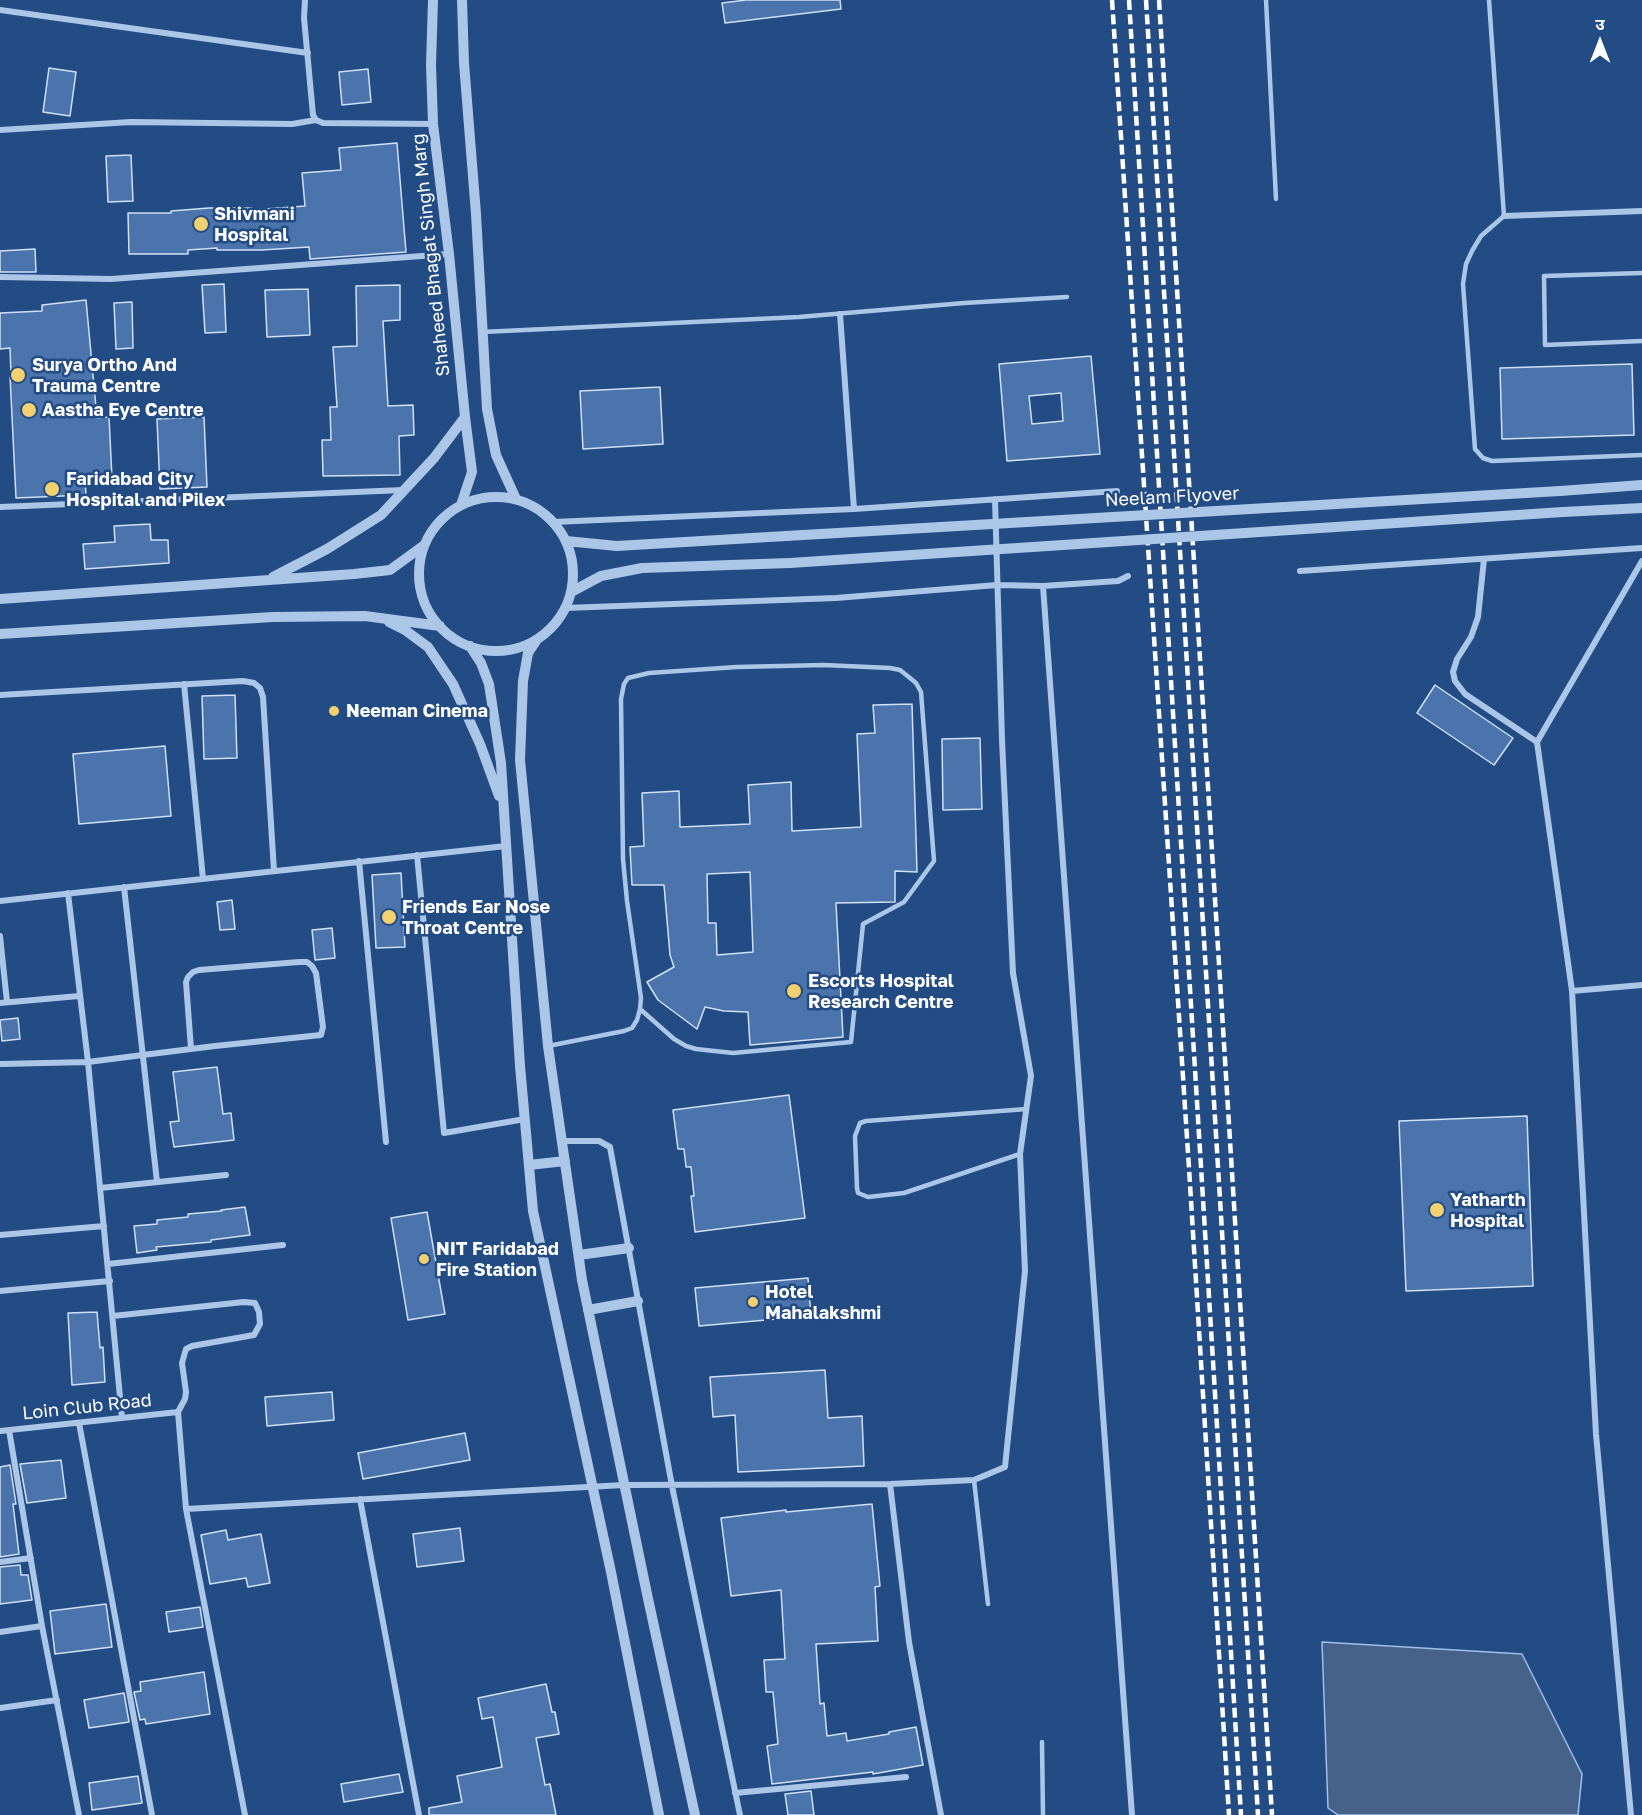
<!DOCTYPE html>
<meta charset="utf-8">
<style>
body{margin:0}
#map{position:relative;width:1642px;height:1815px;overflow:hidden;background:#234b84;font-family:"Golos Text","Noto Sans Devanagari",sans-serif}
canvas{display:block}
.north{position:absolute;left:1570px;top:12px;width:60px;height:60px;-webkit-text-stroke:4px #234b84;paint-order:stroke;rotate:0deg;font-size:16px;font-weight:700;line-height:24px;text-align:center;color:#fff}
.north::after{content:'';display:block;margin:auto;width:21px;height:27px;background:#fff;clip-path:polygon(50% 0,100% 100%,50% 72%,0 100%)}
</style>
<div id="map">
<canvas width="1642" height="1815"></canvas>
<div class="north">उ</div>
</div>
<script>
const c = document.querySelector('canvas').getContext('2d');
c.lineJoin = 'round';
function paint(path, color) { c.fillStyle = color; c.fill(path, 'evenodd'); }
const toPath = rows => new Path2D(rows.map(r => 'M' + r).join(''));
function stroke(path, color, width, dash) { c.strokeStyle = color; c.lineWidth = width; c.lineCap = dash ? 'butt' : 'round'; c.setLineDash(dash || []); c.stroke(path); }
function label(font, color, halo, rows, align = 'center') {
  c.font = font + ' "Golos Text",sans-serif'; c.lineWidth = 5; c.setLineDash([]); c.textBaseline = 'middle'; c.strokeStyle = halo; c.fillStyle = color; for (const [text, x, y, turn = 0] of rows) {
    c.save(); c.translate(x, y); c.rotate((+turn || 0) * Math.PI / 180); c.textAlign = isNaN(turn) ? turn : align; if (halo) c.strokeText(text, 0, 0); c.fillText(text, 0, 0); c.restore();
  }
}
const water = toPath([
 [1322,1642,1522,1654,1582,1774,1578,1815,1338,1815,1328,1808,1322,1642]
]);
paint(water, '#46628b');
stroke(water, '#a0c0e9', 1.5);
const building = toPath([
 [746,0,840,0,841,9,725,23,722,3,746,0],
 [49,68,76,72,70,116,43,112,49,68],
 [368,69,371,102,342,105,339,72,368,69],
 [397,143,406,252,310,259,309,247,262,250,217,250,217,248,188,250,188,254,129,254,128,213,171,213,171,211,209,208,252,208,252,210,305,206,302,173,341,170,339,148,397,143],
 [131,155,133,201,108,202,106,156,131,155],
 [35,249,36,272,0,272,0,251,35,249],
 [224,284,226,332,205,333,202,285,224,284],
 [400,285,400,320,383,321,388,406,413,405,414,435,399,436,400,475,323,476,322,440,331,440,330,407,337,407,333,347,357,346,356,286,400,285],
 [308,289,310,335,267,337,265,290,308,289],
 [86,300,97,418,109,417,112,478,85,479,86,495,16,498,10,376,11,376,10,348,0,349,0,313,42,311,42,305,86,300],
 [132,302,133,348,116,349,114,303,132,302],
 [1091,356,1100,454,1007,461,999,364,1091,356],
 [1061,393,1063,421,1032,424,1029,396,1061,393],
 [1632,364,1634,435,1502,439,1500,368,1632,364],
 [660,387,663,444,583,449,580,391,660,387],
 [204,417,207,487,160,489,157,419,204,417],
 [150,524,151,540,168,540,169,563,85,569,83,544,115,542,114,526,150,524],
 [1435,685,1513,738,1494,765,1417,713,1435,685],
 [235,695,237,758,204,759,202,696,235,695],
 [912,704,917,872,895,871,895,902,836,903,843,1037,750,1045,748,1012,724,1011,705,1007,697,1029,658,1000,647,982,674,967,670,955,664,885,632,885,630,847,644,846,642,793,679,791,680,827,750,824,748,785,791,782,792,831,861,827,857,734,875,733,873,705,912,704],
 [750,872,753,952,717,955,716,923,708,923,707,874,750,872],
 [980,738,982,809,943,810,942,739,980,738],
 [165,746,171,816,79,824,73,754,165,746],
 [401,873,405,947,376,948,372,875,401,873],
 [232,900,235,929,220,930,217,902,232,900],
 [332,928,335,958,315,960,312,930,332,928],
 [18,1018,20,1039,2,1041,0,1020,18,1018],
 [217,1067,223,1114,231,1113,234,1140,174,1147,170,1122,179,1121,173,1072,217,1067],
 [789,1095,805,1218,695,1232,691,1196,694,1196,691,1167,686,1167,684,1149,678,1149,673,1110,789,1095],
 [1527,1116,1533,1286,1406,1291,1399,1121,1527,1116],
 [245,1207,250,1235,211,1240,211,1242,156,1247,157,1250,137,1253,134,1226,157,1224,157,1220,188,1217,188,1214,222,1211,221,1210,245,1207],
 [427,1212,445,1314,408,1320,391,1218,427,1212],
 [808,1278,811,1316,699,1326,695,1288,808,1278],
 [97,1312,100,1348,103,1347,105,1382,72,1385,68,1313,97,1312],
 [825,1370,828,1418,862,1416,864,1466,738,1472,735,1415,713,1417,710,1377,825,1370],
 [332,1392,334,1420,267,1426,265,1397,332,1392],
 [465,1433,470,1460,363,1479,358,1453,465,1433],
 [61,1460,66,1498,27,1503,20,1464,61,1460],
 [10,1465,16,1504,13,1504,19,1554,0,1557,0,1467,10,1465],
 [872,1504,880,1586,875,1587,878,1641,816,1644,820,1704,824,1703,827,1736,846,1733,847,1741,889,1734,889,1732,916,1727,923,1765,873,1774,873,1772,772,1784,767,1746,778,1744,773,1692,766,1692,764,1660,785,1659,781,1590,731,1596,721,1518,786,1510,786,1512,872,1504],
 [460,1528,464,1561,417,1567,413,1534,460,1528],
 [226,1530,228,1540,261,1534,270,1583,248,1587,246,1578,210,1584,201,1535,226,1530],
 [20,1565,21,1575,28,1575,32,1600,0,1604,0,1567,20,1565],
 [106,1604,112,1647,55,1654,50,1611,106,1604],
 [200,1607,203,1627,169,1632,166,1612,200,1607],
 [204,1672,210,1714,146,1724,145,1719,140,1720,134,1692,141,1691,140,1682,204,1672],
 [546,1684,552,1712,555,1712,559,1734,536,1738,545,1785,550,1784,556,1815,429,1815,429,1808,462,1802,457,1776,502,1767,493,1717,482,1719,478,1698,546,1684],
 [124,1693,129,1722,89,1728,84,1700,124,1693],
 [399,1774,403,1792,344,1802,341,1784,399,1774],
 [138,1776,142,1803,92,1810,89,1783,138,1776],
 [811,1791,814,1815,788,1815,785,1794,811,1791]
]);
paint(building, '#4c74ac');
stroke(building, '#d0e0f6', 1.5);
stroke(toPath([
 [1266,0,1276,199],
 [1489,0,1504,216,1481,236,1472,251,1466,264,1463,284,1475,449,1483,458,1492,461,1642,455],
 [1642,273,1544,276,1545,345,1642,341],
 [482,332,799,317,964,303,1067,297],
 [548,1046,624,1031,632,1028,637,1020,640,1009,641,998,627,901,623,859,621,699,624,684,628,678,649,673,737,667,824,665,890,668,900,670,910,678,916,683,921,692,934,861,904,902,863,924,851,1042,733,1053,696,1049,686,1046,674,1039,640,1009],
 [1020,1154,904,1193,868,1197,858,1193,857,1188,855,1136,860,1123,866,1121,1027,1109],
 [974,1480,988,1604],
 [1042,1742,1043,1815]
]), '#acc6e8', 4.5);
stroke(toPath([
 [305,0,304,18,313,115,316,120,323,123,433,124],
 [0,10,308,53],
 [0,130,131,122,292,124,316,120],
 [1504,216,1642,211],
 [0,277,111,279,449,254],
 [840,314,854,509],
 [0,507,403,490],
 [553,522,854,509,1117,491],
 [1484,559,1478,617,1471,637,1457,659,1453,672,1455,681,1465,694,1537,742],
 [1300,571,1642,548],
 [1043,586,1132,1815],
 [565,608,836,598,997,585,1043,586,1118,581,1128,576],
 [184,684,203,879],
 [0,695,243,681,254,683,260,688,263,697,274,871],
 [417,855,444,1133,525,1119],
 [359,861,386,1142],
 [124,887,157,1182],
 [68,893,88,1062,122,1418],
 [0,901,506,846],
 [0,936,7,1002],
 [1572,991,1642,985],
 [0,1003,79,996],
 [1,1064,88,1062,143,1055,215,1046,321,1035,323,1027,316,973,312,966,307,962,299,962,199,970,193,972,188,977,186,982,191,1049],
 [562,1141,599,1141,610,1147,672,1486,740,1815],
 [100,1188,226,1175],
 [0,1235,104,1226],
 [108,1264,283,1245],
 [0,1291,110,1281],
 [113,1316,244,1302,255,1303,259,1312,260,1324,254,1335,192,1346,186,1349,182,1363,186,1392,185,1399,178,1412,186,1509,245,1815],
 [79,1423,152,1815],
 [9,1430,42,1626,79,1815],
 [0,1431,178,1412],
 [890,1484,909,1642,941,1815],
 [360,1499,419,1815],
 [186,1509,624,1485,890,1484,974,1480,1005,1467,1025,1271,1020,1154,1031,1076,1013,973,1002,740,995,499],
 [0,1562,31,1558],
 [0,1632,42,1626],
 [0,1708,57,1700],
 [735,1793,906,1777],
 [1631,1815,1596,1434,1572,991,1537,742,1642,561]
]), '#acc6e8', 6);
stroke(toPath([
 [433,0,431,65,433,124,449,254,465,417,472,472,461,505],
 [462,0,464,63,476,214,487,409,496,455,516,499],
 [1560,491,1642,485],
 '419 574a77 77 0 1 1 154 0a77 77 0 1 1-154 0Z',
 [1563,512,1642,508],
 [566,541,617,546,786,536],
 [273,577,327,549,381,515,434,458,465,417],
 [573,591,601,576,642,568,790,563],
 [0,599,354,574,390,570,423,546],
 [389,622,405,630,428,647,453,684,480,744,499,796],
 [0,634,273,617,365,616,440,626],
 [536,641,528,653,523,681,520,760,548,1046,582,1280,647,1594,695,1815],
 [470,646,481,663,489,684,501,763,520,1066,533,1211,611,1572,659,1815],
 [529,1165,565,1161],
 [579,1255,629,1248],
 [588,1310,638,1301]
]), '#acc6e8', 10);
stroke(toPath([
 [1112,0,1189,1168,1229,1815],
 [1129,0,1241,1815],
 [1146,0,1258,1815],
 [1159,0,1272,1815]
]), '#fff', 4.5, [10, 4.5]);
stroke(toPath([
 [786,536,1560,491],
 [790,563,1563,512]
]), '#acc6e8', 10);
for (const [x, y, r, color] of [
 [201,224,8,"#f3d070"],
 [18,375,8,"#f3d070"],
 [29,410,8,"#f3d070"],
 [52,489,8,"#f3d070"],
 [334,711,6,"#f3d070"],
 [389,917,8,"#f3d070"],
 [794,991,8,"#f3d070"],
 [1437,1210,8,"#f3d070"],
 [424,1259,6,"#f3d070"],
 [753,1302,6,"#f3d070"]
]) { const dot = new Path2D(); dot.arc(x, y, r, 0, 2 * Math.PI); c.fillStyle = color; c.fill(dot); stroke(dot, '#234b84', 2); }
label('bold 18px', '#fff', '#234b84', [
 ["Shivmani",214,214],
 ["Hospital",214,235],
 ["Surya Ortho And",32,365],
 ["Trauma Centre",32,386],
 ["Aastha Eye Centre",42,410],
 ["Faridabad City",66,479],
 ["Hospital and Pilex",66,500],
 ["Neeman Cinema",346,711],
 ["Friends Ear Nose",402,907],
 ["Throat Centre",402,928],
 ["Escorts Hospital",808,981],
 ["Research Centre",808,1002],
 ["Yatharth",1450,1200],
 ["Hospital",1450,1221],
 ["NIT Faridabad",436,1249],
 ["Fire Station",436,1270],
 ["Hotel",765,1292],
 ["Mahalakshmi",765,1313]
], 'left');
label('18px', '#fff', '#234b84', [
 ["Shaheed Bhagat Singh Marg",431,255,-96],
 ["Neelam Flyover",1172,497,-3],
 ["Loin Club Road",87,1407,-6]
]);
</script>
